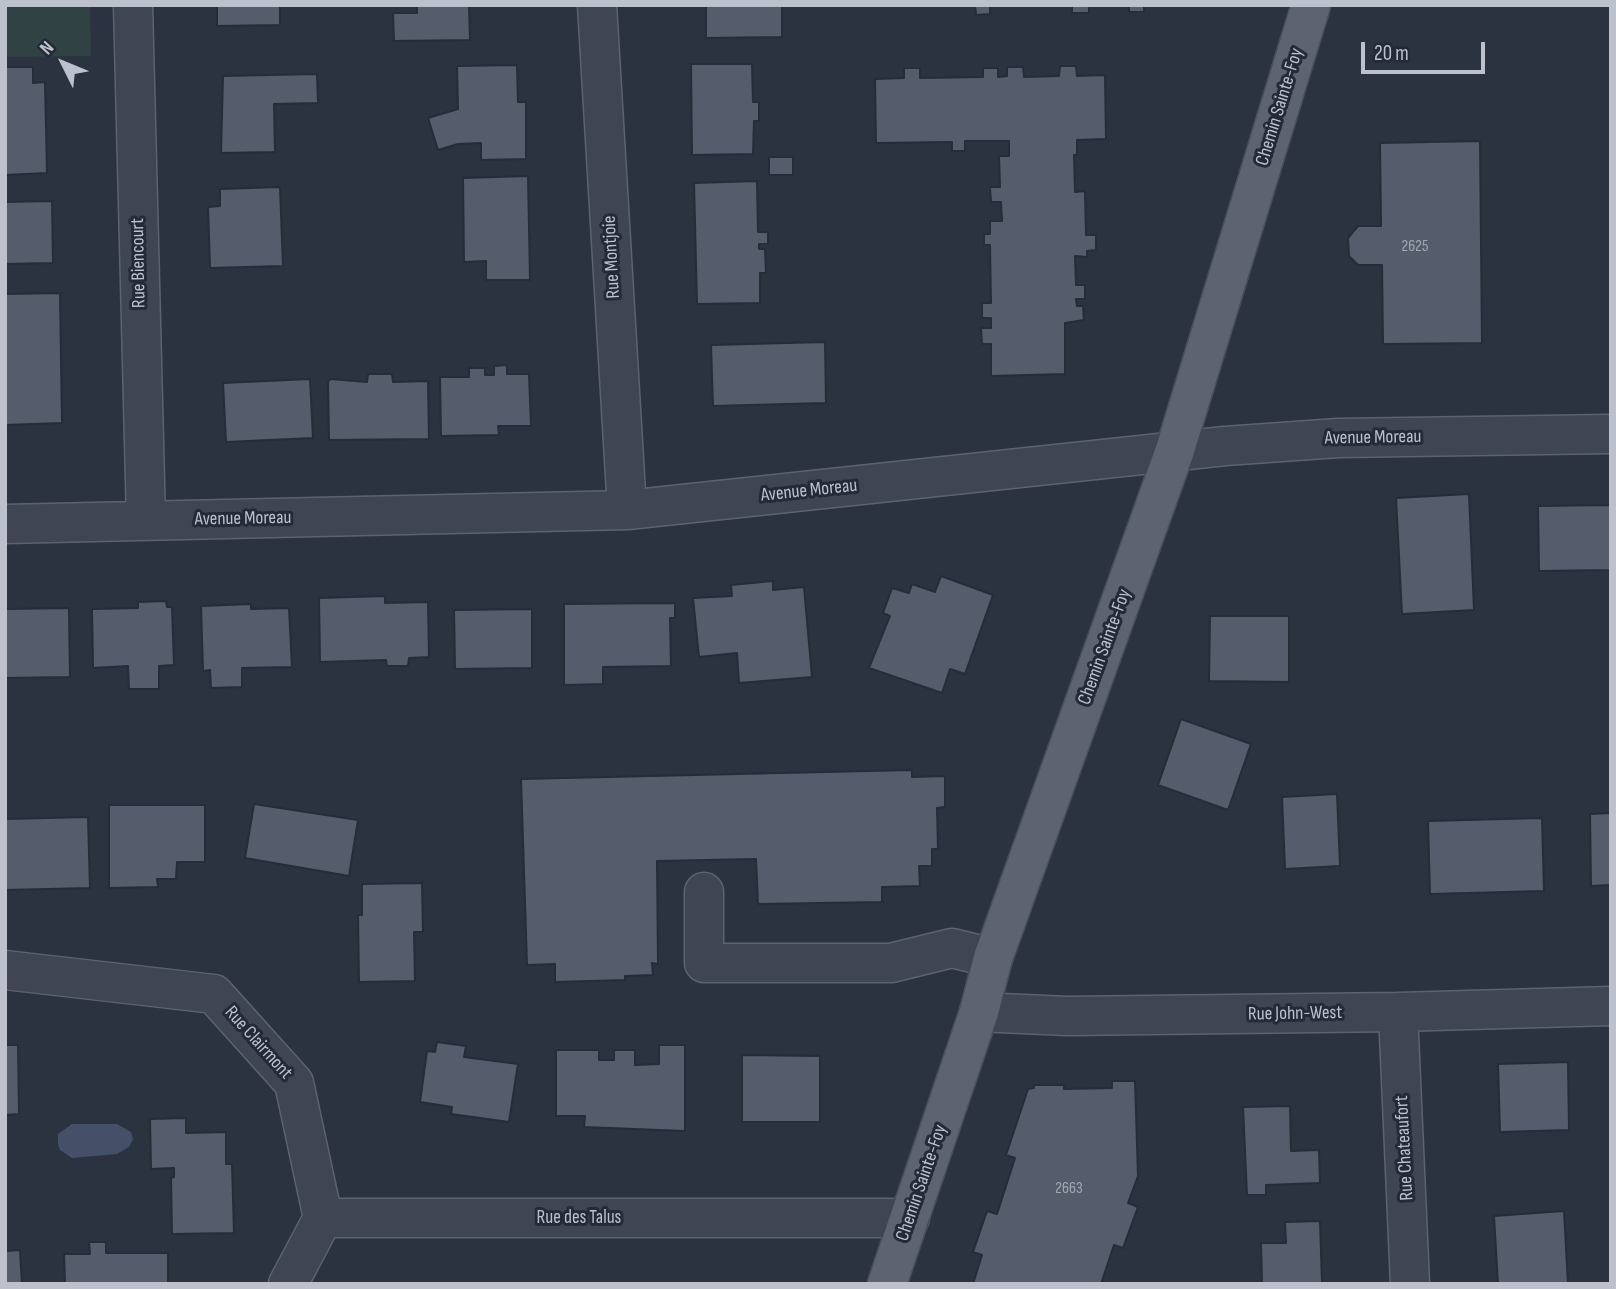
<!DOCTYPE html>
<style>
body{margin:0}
#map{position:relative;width:1616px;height:1289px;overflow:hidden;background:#2b3340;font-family:"Sofia Sans Condensed",sans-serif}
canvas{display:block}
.frame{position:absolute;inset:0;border:7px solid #bcc1cb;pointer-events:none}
.north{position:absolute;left:28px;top:28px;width:70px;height:70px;-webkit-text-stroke:5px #242a36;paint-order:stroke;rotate:313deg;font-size:19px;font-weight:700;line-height:28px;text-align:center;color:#bcc1cb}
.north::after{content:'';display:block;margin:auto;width:24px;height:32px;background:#bcc1cb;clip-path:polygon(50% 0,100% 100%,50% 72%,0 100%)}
.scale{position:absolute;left:1361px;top:42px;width:124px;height:32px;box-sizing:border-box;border:4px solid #bcc1cb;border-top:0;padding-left:9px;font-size:21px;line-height:24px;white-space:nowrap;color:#bcc1cb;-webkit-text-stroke:5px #242a36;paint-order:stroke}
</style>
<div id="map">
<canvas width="1616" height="1289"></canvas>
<div class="frame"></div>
<div class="north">N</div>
<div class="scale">20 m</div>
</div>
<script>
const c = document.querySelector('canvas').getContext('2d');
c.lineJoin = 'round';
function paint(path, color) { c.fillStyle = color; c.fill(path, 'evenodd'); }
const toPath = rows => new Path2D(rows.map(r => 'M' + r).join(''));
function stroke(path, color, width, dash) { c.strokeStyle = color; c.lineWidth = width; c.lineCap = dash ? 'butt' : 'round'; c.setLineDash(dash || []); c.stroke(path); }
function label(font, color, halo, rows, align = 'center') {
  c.font = font + ' "Sofia Sans Condensed",sans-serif'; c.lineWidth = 6; c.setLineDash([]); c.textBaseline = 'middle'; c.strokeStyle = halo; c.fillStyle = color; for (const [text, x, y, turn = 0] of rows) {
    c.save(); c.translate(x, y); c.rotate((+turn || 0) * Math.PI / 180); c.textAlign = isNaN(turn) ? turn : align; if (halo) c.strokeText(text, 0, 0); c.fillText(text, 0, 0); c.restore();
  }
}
paint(toPath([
 [5,5,90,5,91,56,5,57]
]), '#304244');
paint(toPath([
 [72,1124,117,1124,131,1132,133,1139,129,1147,117,1154,72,1158,60,1150,58,1144,58,1134]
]), '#435067');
const building = toPath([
 [217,5,280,5,280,25,217,26,217,5],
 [417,5,469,5,470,40,394,41,393,13,417,13,417,5],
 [709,5,782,5,782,37,706,38,706,7,709,5],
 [975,5,990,5,990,14,976,15,975,5],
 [1072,5,1089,5,1089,13,1072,13,1072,5],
 [1129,5,1144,5,1144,12,1129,12,1129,5],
 [691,64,752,64,753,102,759,102,759,121,754,121,753,154,692,155,691,64],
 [517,65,518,102,526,102,526,159,481,160,481,143,458,144,438,150,428,118,458,109,457,66,517,65],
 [1060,66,1076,66,1077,76,1105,75,1106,139,1077,140,1077,155,1074,155,1075,192,1085,191,1086,235,1096,235,1096,250,1087,251,1087,257,1075,256,1076,285,1085,285,1085,299,1076,299,1077,306,1083,306,1084,320,1065,323,1065,374,991,376,991,344,982,344,981,328,991,328,991,318,982,318,982,303,991,303,990,245,984,245,984,234,990,234,990,221,1002,221,1001,202,991,202,990,187,1000,187,999,156,1009,156,1009,141,965,141,965,151,952,151,952,142,876,143,875,79,904,78,904,68,920,68,920,78,983,77,983,68,998,68,998,77,1007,76,1007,67,1023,67,1024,77,1059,76,1060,66],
 [5,67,33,67,33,83,45,82,47,173,5,175,5,67],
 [317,74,318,103,274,104,275,152,221,153,223,76,317,74],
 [1480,141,1482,343,1383,344,1382,265,1358,265,1349,256,1348,238,1358,226,1381,226,1380,143,1480,141],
 [769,157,793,157,793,175,769,175,769,157],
 [528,176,530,280,486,280,486,261,464,262,463,178,528,176],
 [757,181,758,232,768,232,768,244,759,244,759,249,765,249,766,273,760,273,760,303,697,304,694,183,757,181],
 [280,187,283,266,210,268,208,207,220,206,220,189,280,187],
 [52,201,53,263,5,264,5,202,52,201],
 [60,293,62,423,5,425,5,294,60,293],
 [825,342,826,403,713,406,711,345,825,342],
 [507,365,507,374,529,374,531,426,498,426,499,435,441,436,440,377,469,377,469,368,485,368,485,375,494,375,494,366,507,365],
 [368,374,392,374,393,382,428,381,429,439,329,440,328,382,330,379,367,382,368,374],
 [310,379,313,438,226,442,223,383,310,379],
 [1469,494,1474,610,1402,614,1396,498,1469,494],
 [1611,505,1611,570,1539,571,1538,506,1611,505],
 [941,576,993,595,965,674,950,669,942,693,869,668,890,616,883,613,892,588,909,593,912,584,935,592,941,576],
 [773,581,773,590,804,587,812,677,739,683,737,653,699,657,693,598,732,596,731,585,773,581],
 [385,596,385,603,428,602,429,657,409,658,408,666,387,666,386,660,320,662,319,598,385,596],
 [166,601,167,607,172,607,174,665,159,666,159,689,129,689,128,666,93,668,92,609,138,608,138,602,166,601],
 [675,603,675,618,670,618,671,666,603,667,603,684,564,685,564,604,675,603],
 [251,604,251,609,289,608,292,667,242,668,242,687,211,688,210,670,203,671,201,606,251,604],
 [69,608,70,677,5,678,5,609,69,608],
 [532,609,532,668,455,669,454,610,532,609],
 [1210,616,1289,616,1289,682,1209,681,1210,616],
 [1181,719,1251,744,1228,810,1158,785,1181,719],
 [912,770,912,777,945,776,945,807,937,808,938,849,932,849,932,866,919,866,920,886,882,887,882,902,758,904,756,859,657,861,658,964,652,963,653,975,625,976,625,980,555,982,555,964,527,965,521,779,912,770],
 [1337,794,1340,866,1285,869,1282,797,1337,794],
 [254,804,358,820,349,876,245,858,254,804],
 [109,805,205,805,205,862,177,862,176,879,157,879,158,887,109,888,109,805],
 [1611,813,1611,885,1591,886,1590,814,1611,813],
 [88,817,90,888,5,890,5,819,88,817],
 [1542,818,1544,891,1430,894,1428,821,1542,818],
 [422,883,423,932,414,932,415,981,359,982,358,915,362,915,362,884,422,883],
 [437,1042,466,1046,464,1057,518,1064,509,1122,451,1114,452,1107,420,1102,427,1051,435,1052,437,1042],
 [5,1045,18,1045,19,1114,5,1115,5,1045],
 [659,1045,685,1045,685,1131,584,1127,585,1116,556,1116,556,1050,599,1050,599,1060,614,1060,614,1050,635,1050,635,1065,659,1064,659,1045],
 [742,1055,820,1056,820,1122,742,1122,742,1055],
 [1568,1062,1569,1130,1500,1132,1498,1064,1568,1062],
 [1112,1081,1135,1081,1138,1176,1128,1203,1138,1207,1123,1248,1114,1245,1101,1284,973,1284,982,1255,973,1252,987,1211,997,1214,1015,1158,1006,1155,1028,1089,1034,1088,1034,1085,1064,1085,1064,1089,1112,1088,1112,1081],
 [1290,1106,1291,1151,1319,1150,1320,1183,1266,1185,1266,1195,1247,1195,1243,1107,1290,1106],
 [186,1118,186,1133,226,1132,226,1164,232,1164,234,1233,172,1234,171,1178,174,1177,174,1168,151,1169,150,1119,186,1118],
 [1564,1211,1568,1284,1498,1284,1494,1216,1564,1211],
 [1320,1221,1322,1283,1262,1284,1261,1243,1286,1243,1285,1222,1320,1221],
 [89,1242,106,1242,106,1253,168,1253,168,1284,65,1284,64,1254,90,1254,89,1242],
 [20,1250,22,1284,5,1284,5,1251,20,1250]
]);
paint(building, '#555c6b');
stroke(building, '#262c38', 2);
const minor = toPath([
 [133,5,146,521],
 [597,5,627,510],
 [5,524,627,510,1225,446,1338,438,1611,434],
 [704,892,704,963,891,963,952,948,993,958],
 [5,970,214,994,294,1083,323,1218],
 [979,1012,1067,1016,1398,1012,1611,1006],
 [1398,1012,1410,1284],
 [323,1218,910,1218],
 [288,1284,323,1218]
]);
const major = toPath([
 [887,1284,979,1012,993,958,1175,450,1311,5]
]);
stroke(minor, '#5d636e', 41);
stroke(major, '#494e5a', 41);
stroke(minor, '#3f4551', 38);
stroke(major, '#5d6470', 38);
label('16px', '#a2a8b3', null, [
 ["2625",1415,247],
 ["2663",1069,1189]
]);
label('19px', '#bcc1cb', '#242a36', [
 ["Chemin Sainte-Foy",1280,107,-73],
 ["Rue Montjoie",612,257,-93],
 ["Rue Biencourt",139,263,-91],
 ["Avenue Moreau",1373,438,-1],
 ["Avenue Moreau",809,491,-6],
 ["Avenue Moreau",243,519,-1],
 ["Chemin Sainte-Foy",1105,647,-70],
 ["Rue John-West",1295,1014,-1],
 ["Rue Clairmont",258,1043,48],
 ["Rue Chateaufort",1405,1148,-93],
 ["Chemin Sainte-Foy",922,1183,-71],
 ["Rue des Talus",579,1218]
]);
</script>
